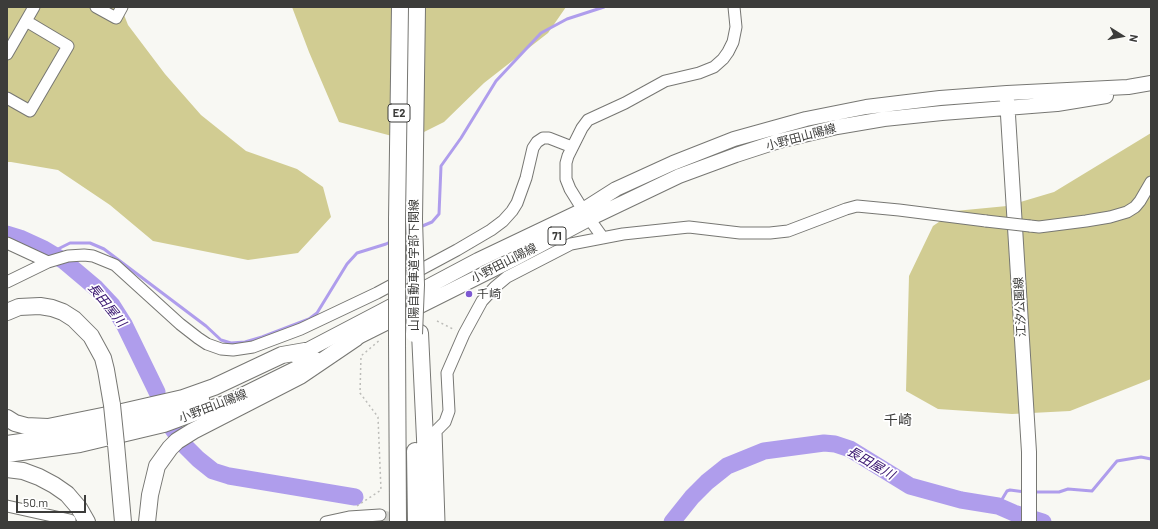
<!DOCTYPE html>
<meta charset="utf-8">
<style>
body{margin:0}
#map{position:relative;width:1158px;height:529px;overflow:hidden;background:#f8f8f3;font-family:Barlow,sans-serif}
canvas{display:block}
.frame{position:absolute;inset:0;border:8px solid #3c3c3a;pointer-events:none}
.north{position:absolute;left:1102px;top:16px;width:40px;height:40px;-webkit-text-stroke:3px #fff;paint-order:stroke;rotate:101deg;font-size:11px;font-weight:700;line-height:16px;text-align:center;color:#3c3c3a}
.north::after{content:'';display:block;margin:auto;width:14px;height:18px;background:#3c3c3a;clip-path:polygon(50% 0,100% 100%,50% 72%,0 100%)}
.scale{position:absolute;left:16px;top:495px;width:70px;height:18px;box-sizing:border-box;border:2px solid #3c3c3a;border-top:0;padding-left:5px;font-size:12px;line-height:14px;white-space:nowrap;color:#3c3c3a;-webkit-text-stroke:3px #fff;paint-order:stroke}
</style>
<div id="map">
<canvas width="1158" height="529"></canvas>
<div class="frame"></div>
<div class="north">N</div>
<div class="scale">50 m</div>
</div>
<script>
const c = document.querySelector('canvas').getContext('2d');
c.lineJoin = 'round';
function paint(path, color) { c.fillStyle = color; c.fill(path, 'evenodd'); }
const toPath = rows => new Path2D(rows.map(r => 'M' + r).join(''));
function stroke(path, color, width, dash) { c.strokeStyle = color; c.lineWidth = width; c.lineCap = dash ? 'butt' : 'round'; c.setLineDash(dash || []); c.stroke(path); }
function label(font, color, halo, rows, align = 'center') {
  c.font = font + ' Barlow,"Noto Sans JP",sans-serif'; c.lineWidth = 3.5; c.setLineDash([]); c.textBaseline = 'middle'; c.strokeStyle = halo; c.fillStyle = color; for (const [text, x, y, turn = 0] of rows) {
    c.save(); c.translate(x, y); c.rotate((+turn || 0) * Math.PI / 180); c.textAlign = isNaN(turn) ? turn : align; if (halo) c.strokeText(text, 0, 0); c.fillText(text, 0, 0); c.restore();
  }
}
paint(toPath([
 [7,7,121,7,128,25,165,74,201,115,246,151,297,169,323,187,331,217,298,253,248,260,153,241,110,205,58,170,11,162,7,162],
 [292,7,566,7,548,33,484,83,444,122,416,136,392,136,339,122,309,52],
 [1151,133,1151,379,1070,411,1012,414,938,409,906,391,909,276,933,226,955,211,1007,206,1054,192]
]), '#d1cc92');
stroke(toPath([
 [420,227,432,222,439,214,441,166,461,138,496,81,541,33,567,19,604,7],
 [44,249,58,249,70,243,90,243,104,249,206,326,221,340,231,343,245,342,262,337,309,319,317,313,347,264,357,253,386,244,392,241],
 [1032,492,1059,492,1068,489,1092,491,1117,461,1141,457,1151,459],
 [998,506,1007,491,1010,490,1025,492]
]), '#af9dec', 3);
stroke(toPath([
 [7,234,20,238,44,249,64,261,96,288,112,305,124,324,157,392],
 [172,428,185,446,198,459,213,471,229,476,355,497],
 [672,522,692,497,707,482,727,466,764,451,824,443,835,444,850,449,910,486,961,500,998,506,1014,513,1043,522]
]), '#af9dec', 17);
stroke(toPath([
 [380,515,407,522]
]), '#d2d2ce', 11, [11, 5.5]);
const minor = toPath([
 [96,7,116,18,122,7],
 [7,54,34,7],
 [7,98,30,111,68,46,26,21],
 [1030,226,1039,227,1086,221,1110,217,1127,212,1135,207,1140,201,1151,182],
 [603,238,583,210,570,189,566,179,566,163,568,156,582,128,588,120,625,103,665,81,699,73,714,67,723,59,728,52,733,42,736,27,734,7],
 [7,243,48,262],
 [7,282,48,262,68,256,84,255,93,256,115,265,180,324,198,338,207,344,221,349,233,350,253,347,301,329,377,293,457,250,491,230,503,221,512,211,517,203,526,178,533,148,537,142,543,138,549,138,572,147],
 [7,506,70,520],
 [326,522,349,517,380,515],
 [439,522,436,431,445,422,449,411,447,373,464,334,482,301,495,287,507,277,571,244,623,234,689,227,740,233,770,233,788,231,846,209,857,206,899,210,986,221]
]);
const major = toPath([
 [1007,99,1029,452,1029,522],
 [346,343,512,260,589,219,679,176,736,155,779,141,837,127,884,119,942,113,1057,104,1106,96],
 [296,356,380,312,478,260,583,210,616,189,673,163,734,139,806,119,866,107,940,98,1007,93,1128,87,1151,83],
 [7,443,77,433,162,414,202,399],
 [7,455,80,445,164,425,232,400,315,359]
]);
const highway = toPath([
 [397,219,400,7],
 [414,219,417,7],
 [7,312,19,307,40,306,52,308,63,312,74,319,91,336,103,358,106,370,112,405],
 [420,333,427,481,431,522],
 [397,341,398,522],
 [7,418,15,423,26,426,48,427,122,412,183,398,214,387,282,355,305,351],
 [116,444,123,522],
 [415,451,416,522],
 [7,469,23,471,39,477,54,485,67,494,79,508,87,522],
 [147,522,150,495,157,466,170,448,177,441,193,431,300,376,356,338]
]);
stroke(minor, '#777773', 13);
stroke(major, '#777773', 16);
stroke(highway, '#777773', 18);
stroke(toPath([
 [437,321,455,330],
 [357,506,381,490,378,417,360,393,361,356,381,339]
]), '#bdbdb9', 1.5, [2, 3]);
stroke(minor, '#fff', 11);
stroke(major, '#fff', 14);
stroke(highway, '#fff', 16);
const minorBridge = toPath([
 [986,221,1030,226]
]);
const highwayBridge = toPath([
 [414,334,416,285,414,219],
 [397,341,397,219],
 [112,405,116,444]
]);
stroke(minorBridge, '#777773', 13, []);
stroke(highwayBridge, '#777773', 18, []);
stroke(minorBridge, '#fff', 11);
stroke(highwayBridge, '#fff', 16);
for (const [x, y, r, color] of [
 [469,294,4,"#7d58d2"]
]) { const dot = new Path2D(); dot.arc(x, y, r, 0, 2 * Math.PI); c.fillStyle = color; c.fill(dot); stroke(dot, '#fff', 1.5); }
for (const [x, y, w] of [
 [399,113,22],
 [557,236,18]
]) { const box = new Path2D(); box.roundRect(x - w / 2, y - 9, w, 18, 3); c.fillStyle = '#fff'; c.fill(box); stroke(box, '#3c3c3a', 1); }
label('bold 11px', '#3c3c3a', null, [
 ["E2",399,113],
 ["71",557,236]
]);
label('12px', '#3c3c3a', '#fff', [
 ["小野田山陽線",801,137,-15],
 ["小野田山陽線",504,263,-27],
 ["山陽自動車道宇部下関線",414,265,-90],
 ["江汐公園線",1020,307,-93],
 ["小野田山陽線",213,406,-21]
]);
label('12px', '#3c3c3a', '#fff', [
 ["千崎",477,294]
], 'left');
label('italic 13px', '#35116d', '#fff', [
 ["長田屋川",107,305,51],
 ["長田屋川",871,463,30]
]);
label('14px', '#3c3c3a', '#fff', [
 ["千崎",898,420]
]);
</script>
